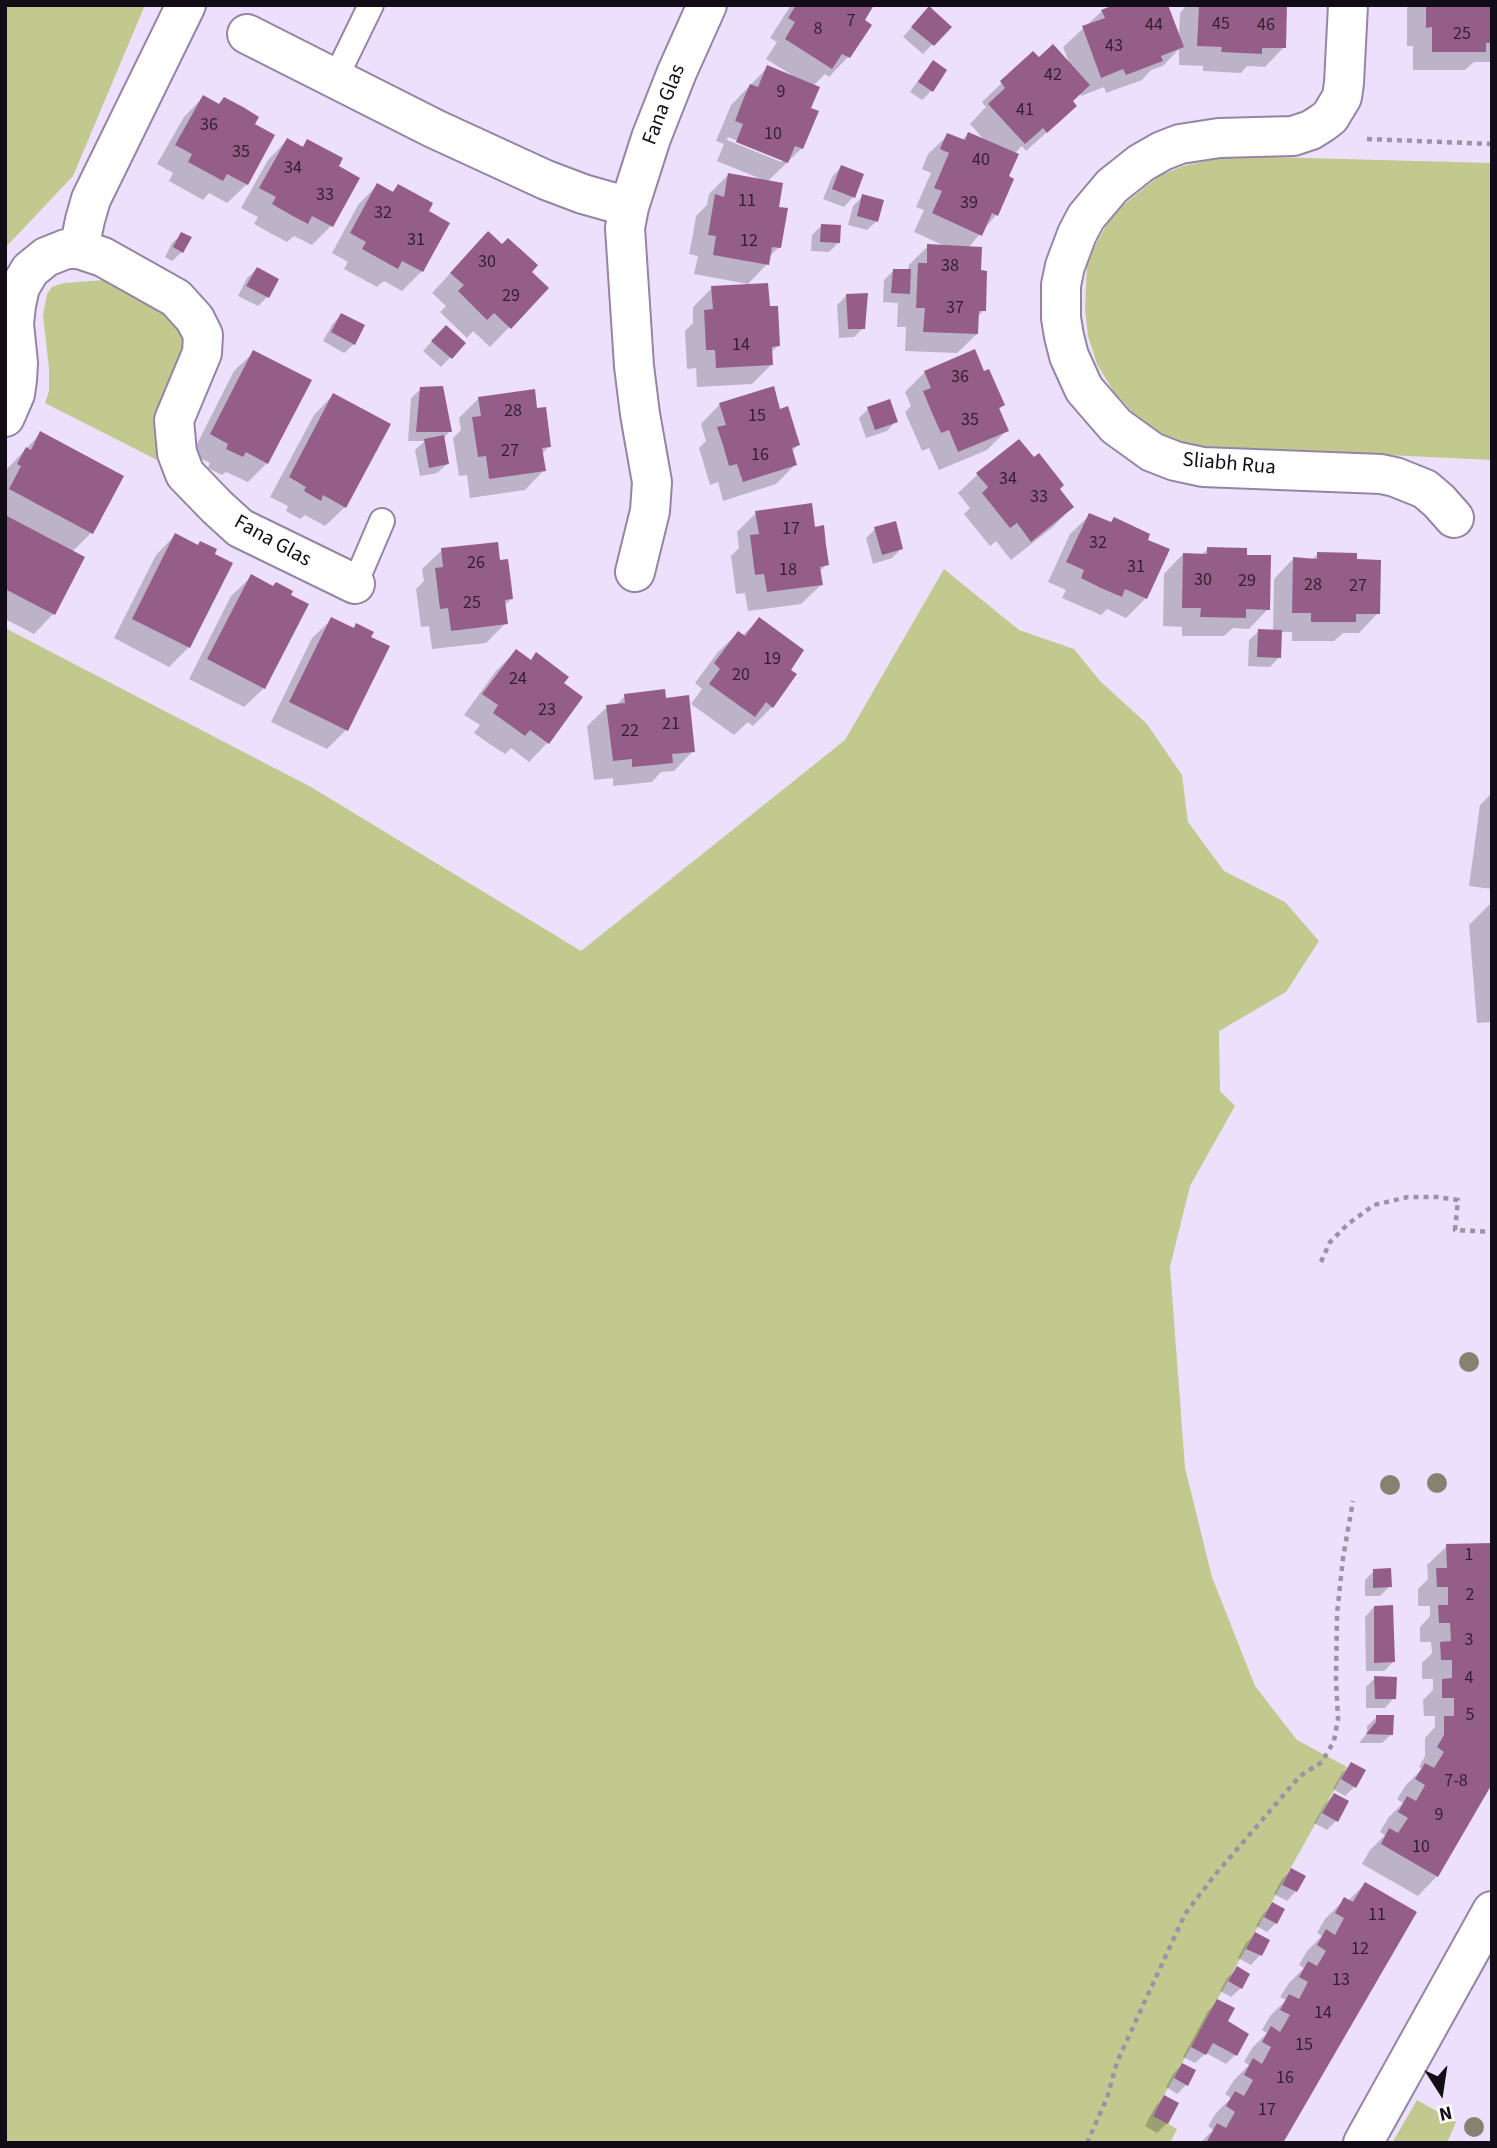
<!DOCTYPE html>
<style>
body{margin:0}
#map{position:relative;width:1497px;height:2148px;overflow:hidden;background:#ede0fc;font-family:"Source Sans 3",sans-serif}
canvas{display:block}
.frame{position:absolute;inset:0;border:7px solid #120c17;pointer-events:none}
.north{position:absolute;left:1406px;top:2057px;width:70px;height:70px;-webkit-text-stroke:5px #fff;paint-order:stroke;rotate:168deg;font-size:19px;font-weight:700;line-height:28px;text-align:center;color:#120c17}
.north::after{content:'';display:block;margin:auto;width:24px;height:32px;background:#120c17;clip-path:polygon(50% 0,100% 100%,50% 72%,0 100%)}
</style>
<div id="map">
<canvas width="1497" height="2148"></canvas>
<div class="frame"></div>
<div class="north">N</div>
</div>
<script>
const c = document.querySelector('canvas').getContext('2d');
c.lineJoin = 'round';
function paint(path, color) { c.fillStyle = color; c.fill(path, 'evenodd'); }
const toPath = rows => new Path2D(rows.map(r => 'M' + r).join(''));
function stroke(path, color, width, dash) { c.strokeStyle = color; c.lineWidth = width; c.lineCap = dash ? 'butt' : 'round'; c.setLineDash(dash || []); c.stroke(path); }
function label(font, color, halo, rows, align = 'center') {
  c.font = font + ' "Source Sans 3",sans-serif'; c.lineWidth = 7; c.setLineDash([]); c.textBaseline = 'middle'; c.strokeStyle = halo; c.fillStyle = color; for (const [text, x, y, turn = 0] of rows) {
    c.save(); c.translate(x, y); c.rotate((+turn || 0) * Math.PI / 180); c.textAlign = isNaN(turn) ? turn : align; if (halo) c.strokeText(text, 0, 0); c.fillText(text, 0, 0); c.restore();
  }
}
paint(toPath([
 [5,5,145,5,73,176,5,248],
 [1231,156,1492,163,1492,460,1196,446,1168,437,1138,418,1114,392,1097,364,1088,336,1085,309,1087,262,1096,244,1107,224,1122,206,1159,176,1183,166],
 [104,280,173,317,184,336,185,349,157,444,159,461,45,403,49,391,49,369,43,315,47,294,52,287,64,283],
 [944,569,1019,630,1074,649,1100,681,1147,724,1182,775,1188,822,1224,871,1285,902,1319,941,1286,992,1219,1031,1220,1091,1235,1106,1190,1186,1170,1267,1185,1468,1212,1577,1255,1686,1297,1740,1347,1767,1153,2115,1177,2129,1170,2143,5,2143,5,628,311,787,581,951,845,740],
 [1417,2100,1456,2122,1447,2143,1392,2143]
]), '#c1c98e');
paint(toPath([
 [791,5,872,5,863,20,870,25,848,57,829,77,825,74,813,86,802,148,767,182,777,208,779,247,768,258,767,264,748,284,694,274,698,256,689,254,693,234,696,216,707,205,709,194,728,175,761,179,717,161,724,144,716,141,731,105,768,67,791,77,792,75,766,59,777,42,770,38],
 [728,137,784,160,781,162,727,140],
 [1187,5,1285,5,1284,47,1265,67,1247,66,1241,73,1203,71,1203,66,1179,65,1179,49,1163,66,1151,70,1142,80,1106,93,1104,87,1081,96,1080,93,1071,102,1055,125,1026,151,1022,146,1014,154,996,215,968,248,979,272,984,310,977,317,977,334,957,353,905,351,906,327,897,327,898,303,883,302,884,280,893,271,908,271,909,265,928,246,945,246,914,232,924,210,916,207,931,173,922,169,928,154,948,135,962,140,968,134,986,142,970,124,986,107,982,102,1033,53,1039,60,1070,65,1063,47,1102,11,1179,39,1180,13],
 [1410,5,1492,5,1492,62,1474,62,1465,70,1413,70,1413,46,1407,46,1407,8],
 [920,18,949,27,923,54,903,37],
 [933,63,931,91,922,100,910,92,924,72],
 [203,97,218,105,224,99,253,124,247,184,227,203,209,193,203,200,169,181,173,173,157,164,184,117],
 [287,140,301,148,308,141,337,167,357,178,331,226,312,245,294,236,287,242,272,234,254,224,258,217,241,208,268,160],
 [841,167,862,175,853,197,844,207,823,199,832,177],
 [377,185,391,193,398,186,427,212,422,271,402,291,384,281,377,287,344,269,348,262,332,253,358,205],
 [863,196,877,221,867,230,848,225,853,206],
 [821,226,839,242,829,252,811,251,812,235],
 [182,234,182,252,172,261,165,257,172,243],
 [469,253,530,272,547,288,490,347,473,331,467,338,440,312,446,306,432,293],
 [257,269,267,297,258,306,238,296,247,278],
 [712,288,768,308,779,345,770,353,771,365,752,384,697,387,696,368,687,369,685,331,693,323,693,307],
 [847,295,863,328,854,337,839,338,837,305],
 [341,315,354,344,344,353,323,341,332,325],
 [437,336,464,343,441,367,423,351],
 [254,352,267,463,248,482,226,472,222,475,208,468,210,463,192,454,234,371],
 [925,372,983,373,1003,405,998,410,1007,430,987,450,939,470,929,448,922,451,905,412,911,406,905,392],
 [421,389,450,431,443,439,447,464,437,473,420,476,415,450,425,441,408,441,411,398],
 [333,395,345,507,325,526,305,515,300,519,286,511,288,506,270,497,314,415],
 [479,398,536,410,549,446,542,454,544,470,525,490,470,498,467,475,459,476,453,438,461,430,459,418],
 [720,404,779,411,798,445,791,452,795,465,776,484,723,501,718,482,710,485,699,448,706,441,701,424],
 [868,409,896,421,887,431,866,438,859,418],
 [41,433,92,532,72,552,82,558,53,614,34,634,5,619,5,471],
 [978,474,1057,489,1072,507,1053,527,1011,560,996,541,990,546,964,514,970,508,958,493],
 [756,513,814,528,827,564,819,572,821,585,801,604,748,611,745,593,736,594,731,556,739,548,737,532],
 [1090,515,1168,550,1146,598,1126,618,1107,609,1101,615,1062,598,1066,590,1048,582,1070,534],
 [875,529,901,549,892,558,873,564,866,538],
 [175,535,212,555,189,647,169,667,114,638,156,555],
 [1208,549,1245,556,1268,609,1249,629,1233,628,1224,636,1182,636,1182,627,1163,626,1164,574,1183,554,1201,555],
 [442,550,498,562,511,599,504,606,506,623,486,643,432,649,429,626,421,627,416,589,424,581,422,569],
 [1318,554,1356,561,1378,613,1359,633,1343,633,1334,641,1292,641,1292,632,1280,632,1279,657,1270,667,1248,666,1249,640,1259,631,1273,632,1274,579,1293,559,1311,560],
 [251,577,272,588,264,688,244,707,189,679,231,596],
 [332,619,352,630,357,625,346,730,327,749,271,722,312,638],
 [759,619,788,670,772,707,753,726,748,722,734,735,691,704,702,689,695,683,718,652,738,633,742,636],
 [516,651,561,684,548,742,529,762,511,748,505,754,491,745,474,733,480,725,464,715,496,671],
 [625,696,664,700,693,751,674,771,661,772,652,782,613,786,613,778,594,780,587,726,607,707,615,706],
 [1492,793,1492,889,1469,886,1480,805],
 [1489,905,1492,905,1492,1022,1477,1023,1469,925],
 [1492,1545,1437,1876,1418,1896,1362,1864,1370,1850,1385,1835,1380,1832,1388,1818,1403,1803,1397,1799,1406,1785,1422,1769,1419,1767,1425,1756,1425,1738,1435,1727,1435,1716,1424,1716,1423,1700,1433,1690,1433,1679,1422,1679,1422,1663,1432,1653,1431,1642,1420,1642,1420,1627,1430,1616,1430,1606,1418,1606,1418,1589,1428,1579,1427,1565,1447,1546],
 [1374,1571,1390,1586,1380,1596,1365,1596,1365,1580],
 [1374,1607,1393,1662,1384,1671,1366,1671,1365,1617],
 [1375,1678,1394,1698,1385,1708,1366,1708,1366,1687],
 [1377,1717,1392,1734,1382,1743,1359,1743,1367,1733,1367,1726],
 [1352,1764,1364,1771,1354,1787,1345,1796,1333,1789,1342,1773],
 [1334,1795,1336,1821,1327,1830,1314,1823,1325,1804],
 [1292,1870,1296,1891,1287,1901,1274,1894,1282,1879],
 [1365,1884,1281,2143,1200,2143,1213,2130,1208,2126,1216,2113,1231,2098,1225,2094,1234,2080,1249,2065,1244,2062,1252,2048,1267,2033,1262,2030,1270,2016,1286,2000,1280,1997,1289,1983,1304,1968,1299,1965,1307,1951,1322,1936,1317,1933,1325,1919,1345,1899,1348,1901],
 [1272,1905,1276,1923,1267,1932,1256,1926,1263,1914],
 [1255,1934,1260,1955,1251,1965,1238,1958,1246,1943],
 [1237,1969,1241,1988,1231,1997,1220,1991,1227,1978],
 [1218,2002,1235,2055,1226,2064,1206,2053,1195,2063,1183,2057,1208,2011],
 [1182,2065,1186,2085,1177,2094,1166,2087,1173,2074],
 [1164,2097,1167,2123,1157,2133,1145,2126,1155,2107]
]), '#0003');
paint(toPath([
 [796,5,874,5,865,20,872,25,850,58,842,54,832,69,785,39,795,22,788,18],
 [1114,5,1168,5,1184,47,1161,56,1163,61,1147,67,1126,75,1123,69,1101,78,1082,26,1105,18,1101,10],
 [1199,5,1287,5,1286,48,1262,48,1262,54,1221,52,1222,47,1197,46],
 [1426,5,1492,5,1492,43,1486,43,1486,52,1432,52,1432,27,1426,28],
 [929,6,952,27,934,46,911,27],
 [1053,44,1090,85,1073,101,1077,106,1047,133,1043,128,1025,144,988,104,1005,88,1000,81,1033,51,1039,57],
 [933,60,947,70,933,92,918,82],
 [767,65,820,87,811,108,819,111,803,149,795,146,788,163,736,142,743,124,735,121,743,100,750,84,758,87],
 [203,95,219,104,224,97,243,107,259,117,255,124,275,135,248,185,227,174,223,181,188,162,192,154,175,145],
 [968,132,1019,154,1009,176,1014,179,998,216,992,213,982,236,932,213,942,191,934,188,949,153,940,149,943,142,947,133,965,140],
 [287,138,303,147,307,139,343,158,339,166,360,178,333,227,312,216,308,224,291,215,272,204,276,197,259,188],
 [841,165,864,174,855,198,832,189],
 [728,173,783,183,779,207,788,208,781,248,772,247,769,265,713,255,716,236,708,235,715,194,724,197],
 [377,183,393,192,398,184,433,203,429,211,450,223,423,272,402,261,398,269,362,249,366,242,350,233],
 [862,194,884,200,878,222,857,216],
 [821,224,841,225,840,243,820,242],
 [488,231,502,244,508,238,538,265,532,272,549,288,511,329,494,313,487,320,458,291,464,285,450,273],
 [181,232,192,237,183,253,173,247],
 [927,244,982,247,981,270,987,271,986,311,979,311,978,334,923,332,925,308,916,308,917,286,918,263,927,263],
 [257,267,279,279,269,298,246,286],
 [893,269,911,269,910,294,891,293],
 [768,283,770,306,778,306,780,346,772,347,773,365,716,368,715,350,706,350,704,310,713,309,711,286],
 [868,293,865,329,848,329,846,294],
 [341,313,365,325,355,345,331,332],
 [446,325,466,343,452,359,431,341],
 [975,349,984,371,989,369,1005,405,999,408,1009,431,958,452,949,430,941,433,932,413,923,391,931,388,924,371],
 [253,350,312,380,268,464,246,452,243,457,226,449,228,444,210,434],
 [443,386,452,432,416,432,420,387],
 [774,386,780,409,788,406,800,445,792,448,797,465,743,482,737,464,729,466,723,445,717,427,726,425,719,403],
 [535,389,537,408,546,407,551,447,542,448,546,471,489,479,486,456,478,457,472,417,481,416,478,397],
 [333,393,391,424,346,508,323,495,321,501,304,491,306,487,289,477],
 [890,399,898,422,875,430,867,407],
 [40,431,124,476,93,534,9,489,21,466,17,464,26,447,31,450],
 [444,435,449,464,429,468,424,439],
 [1019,439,1034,457,1039,453,1050,467,1064,485,1060,489,1074,507,1031,542,1017,523,1010,528,982,493,988,487,976,473],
 [812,503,815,527,824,525,826,545,829,565,820,567,823,585,767,592,764,574,755,575,750,535,759,534,755,511],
 [1089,513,1111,522,1114,517,1150,534,1148,540,1170,549,1147,599,1125,589,1122,597,1101,588,1081,578,1084,570,1066,562],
 [5,515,85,557,55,615,5,589],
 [896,521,903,549,882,555,874,527],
 [175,533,198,545,200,541,217,549,215,554,233,563,190,648,132,619],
 [498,542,500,560,508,559,511,582,513,599,505,600,508,624,451,631,448,608,440,609,435,568,443,567,441,548],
 [1207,547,1247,548,1247,555,1271,555,1270,610,1246,609,1246,618,1200,617,1201,608,1182,608,1183,553,1207,554],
 [1317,552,1357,553,1357,559,1381,560,1380,614,1356,614,1356,622,1311,622,1311,613,1292,613,1293,557,1317,559],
 [251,574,273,586,276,582,293,591,291,595,309,604,265,689,207,659],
 [331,617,354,628,356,623,374,632,371,637,390,646,348,731,289,702],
 [759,617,804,650,791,670,797,674,773,708,766,702,755,717,709,684,720,669,714,663,738,631,745,636],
 [1258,629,1282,630,1281,658,1257,657],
 [516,649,531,660,536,652,569,677,564,683,583,697,549,744,530,730,525,736,510,725,493,713,498,705,482,694],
 [665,689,666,698,689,695,695,752,672,754,673,763,654,765,632,767,632,759,613,761,606,705,625,703,624,694],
 [1492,1543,1492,1784,1438,1877,1381,1844,1389,1828,1398,1833,1408,1818,1398,1812,1407,1796,1416,1801,1425,1785,1415,1779,1425,1763,1434,1768,1444,1752,1437,1747,1444,1735,1444,1716,1454,1716,1454,1698,1442,1698,1442,1679,1452,1678,1452,1660,1441,1660,1440,1642,1451,1641,1450,1623,1439,1623,1438,1605,1448,1605,1448,1587,1437,1587,1436,1568,1447,1568,1446,1544],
 [1391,1568,1392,1587,1373,1588,1373,1569],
 [1393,1605,1395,1662,1374,1663,1374,1606],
 [1374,1676,1397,1677,1396,1699,1375,1699],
 [1376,1715,1394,1715,1393,1735,1366,1734,1376,1722],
 [1351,1762,1366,1770,1356,1788,1341,1779],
 [1334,1793,1349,1801,1338,1822,1322,1813],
 [1291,1868,1306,1876,1297,1892,1282,1885],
 [1365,1882,1417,1912,1283,2143,1206,2143,1217,2123,1226,2128,1235,2112,1226,2106,1235,2091,1244,2096,1253,2080,1244,2075,1253,2058,1262,2064,1271,2047,1262,2042,1271,2026,1280,2032,1290,2015,1280,2010,1289,1994,1299,1999,1308,1982,1299,1977,1308,1961,1317,1966,1326,1951,1317,1945,1326,1929,1335,1935,1344,1918,1335,1913,1344,1897,1353,1902],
 [1272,1902,1285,1909,1277,1924,1264,1917],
 [1255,1932,1270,1940,1262,1956,1246,1949],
 [1237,1966,1250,1974,1242,1989,1228,1981],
 [1217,1999,1235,2008,1228,2021,1249,2034,1237,2056,1213,2043,1206,2055,1191,2047],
 [1182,2063,1196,2070,1188,2086,1174,2078],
 [1164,2095,1179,2103,1168,2124,1153,2116]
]), '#955e89');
const lane = toPath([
 [335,79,371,5],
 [355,584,382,521]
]);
const street = toPath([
 [1348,5,1344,83,1342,97,1330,117,1322,123,1311,130,1293,136,1219,138,1180,144,1162,151,1141,163,1112,186,1086,217,1077,234,1065,266,1061,285,1061,318,1064,336,1069,356,1084,389,1116,426,1152,452,1175,461,1203,467,1381,474,1395,477,1425,489,1439,501,1454,518],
 [247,34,435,129,546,180,583,194,629,207],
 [79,249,85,220,91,199,186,5],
 [5,417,15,394,17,380,18,363,14,324,16,305,20,287,30,270,46,257,66,249,79,249,103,257,176,298,195,319,203,335,202,353,174,420,177,453,185,474,217,507,240,528,355,584],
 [635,572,650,511,652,482,640,414,634,366,625,228,629,207,651,138,677,72,707,5],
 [1363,2143,1492,1911]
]);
stroke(lane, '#9585a5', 28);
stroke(street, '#9585a5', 42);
stroke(toPath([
 [1367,139,1492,144],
 [1321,1262,1330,1242,1348,1224,1374,1205,1408,1197,1437,1197,1458,1200,1455,1230,1492,1232],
 [1087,2143,1107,2098,1117,2062,1185,1914,1214,1876,1300,1776,1322,1762,1334,1741,1338,1719,1336,1680,1337,1614,1343,1558,1353,1501]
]), '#9c92a8', 4.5, [5, 5]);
stroke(lane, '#fff', 24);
stroke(street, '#fff', 38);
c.fillStyle = '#868271';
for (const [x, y] of [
 [1469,1362],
 [1437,1483],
 [1390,1485],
 [1474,2127]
]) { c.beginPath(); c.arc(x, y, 10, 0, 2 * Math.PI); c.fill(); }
label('18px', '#332034', null, [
 ["7",851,22],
 ["45",1221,25],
 ["44",1154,26],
 ["46",1266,26],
 ["8",818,30],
 ["25",1462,35],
 ["43",1114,47],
 ["42",1053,76],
 ["9",781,93],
 ["41",1025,111],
 ["36",209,126],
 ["10",773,135],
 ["35",241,153],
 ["40",981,161],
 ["34",293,169],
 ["33",325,196],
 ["11",747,202],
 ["39",969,204],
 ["32",383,214],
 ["31",416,241],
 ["12",749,242],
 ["30",487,263],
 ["38",950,267],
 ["29",511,297],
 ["37",955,309],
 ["14",741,346],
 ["36",960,378],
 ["28",513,412],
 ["15",757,417],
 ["35",970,421],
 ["27",510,452],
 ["16",760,456],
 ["34",1008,480],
 ["33",1039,498],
 ["17",791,530],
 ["32",1098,544],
 ["26",476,564],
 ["31",1136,568],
 ["18",788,571],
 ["30",1203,581],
 ["29",1247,582],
 ["28",1313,586],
 ["27",1358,587],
 ["25",472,604],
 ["19",772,660],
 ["20",741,676],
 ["24",518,680],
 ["23",547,711],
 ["21",671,725],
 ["22",630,732],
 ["1",1469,1556],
 ["2",1470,1596],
 ["3",1469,1641],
 ["4",1469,1679],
 ["5",1470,1716],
 ["7-8",1456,1782],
 ["9",1439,1816],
 ["10",1421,1848],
 ["11",1377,1916],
 ["12",1360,1950],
 ["13",1341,1981],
 ["14",1323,2014],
 ["15",1304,2046],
 ["16",1285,2079],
 ["17",1267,2111]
]);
label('21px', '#120c17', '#fff', [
 ["Fana Glas",665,105,-69],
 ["Sliabh Rua",1229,465,5],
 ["Fana Glas",272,542,29]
]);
</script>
